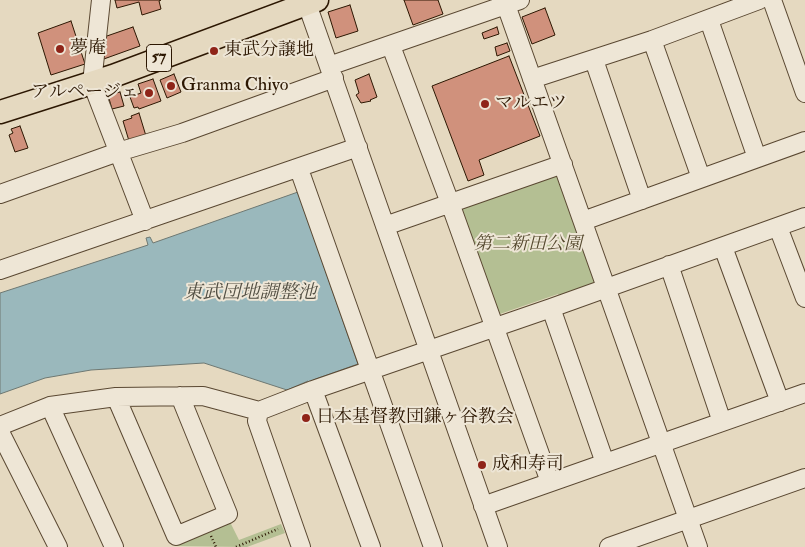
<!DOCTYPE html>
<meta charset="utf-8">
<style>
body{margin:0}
canvas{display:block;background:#e5d9c0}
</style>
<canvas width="805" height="547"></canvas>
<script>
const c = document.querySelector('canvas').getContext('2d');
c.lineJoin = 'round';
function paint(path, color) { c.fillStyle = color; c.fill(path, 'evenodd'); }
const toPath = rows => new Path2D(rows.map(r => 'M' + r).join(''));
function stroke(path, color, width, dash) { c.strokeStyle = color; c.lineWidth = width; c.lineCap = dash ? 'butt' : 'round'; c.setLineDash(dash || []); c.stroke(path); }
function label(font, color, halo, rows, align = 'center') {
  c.font = font + ' "IM FELL Double Pica","Noto Serif JP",serif'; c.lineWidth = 4; c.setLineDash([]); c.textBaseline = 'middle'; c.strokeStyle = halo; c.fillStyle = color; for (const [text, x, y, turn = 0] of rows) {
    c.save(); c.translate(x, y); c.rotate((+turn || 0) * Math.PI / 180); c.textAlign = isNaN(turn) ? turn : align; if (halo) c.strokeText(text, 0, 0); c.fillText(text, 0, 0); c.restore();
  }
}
paint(toPath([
 [550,175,557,175,599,281,596,286,560,298,558,294,494,316,458,212,462,205],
 [230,522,239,540,281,524,285,533,247,547,175,546]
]), '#b4bf93');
const water = toPath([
 [298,192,358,364,313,380,313,382,309,383,308,381,287,390,204,363,91,370,45,378,0,394,0,293,148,245,146,238,150,237,153,243,298,192]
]);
paint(water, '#9ab8bc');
stroke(water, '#6e7872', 1);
const building = toPath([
 [115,0,161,0,159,1,161,9,142,15,139,2,117,8,115,0],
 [404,0,438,0,443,14,413,25,404,0],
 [350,5,358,31,336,38,328,12,350,5],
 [545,8,555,35,532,44,522,17,545,8],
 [71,21,85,64,51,75,38,33,71,21],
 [133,27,140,46,101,60,104,37,133,27],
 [497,27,499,34,484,39,482,33,497,27],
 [507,43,510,51,497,56,495,47,507,43],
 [509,56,540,136,479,160,484,175,468,181,432,86,509,56],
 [174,74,181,92,167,98,160,80,174,74],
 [369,74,377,97,370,100,371,101,361,103,356,95,359,93,355,80,369,74],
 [153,79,161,101,139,109,138,107,134,108,130,97,141,93,138,84,153,79],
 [120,92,124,106,112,109,108,95,120,92],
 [139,113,146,136,129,141,123,121,132,118,131,116,139,113],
 [20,126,28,148,15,152,9,135,13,133,11,129,20,126]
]);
paint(building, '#d0917c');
stroke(building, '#2c1702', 1);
const minor = toPath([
 [101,0,92,83,145,221],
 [772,0,805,93],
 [307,4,498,547],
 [506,5,698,547],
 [709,20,757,158],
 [652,40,701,178],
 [391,46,450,203,550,482],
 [594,60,642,200],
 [329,66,520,0],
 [532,79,652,40,759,0],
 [299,169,433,547],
 [0,194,118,152,182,133,334,78],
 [583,221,805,141],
 [385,226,563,164],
 [778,227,805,298],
 [723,247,780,402],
 [669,265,722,422],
 [0,270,358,147],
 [551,308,605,463],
 [313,390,371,547],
 [116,397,176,536,228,514,180,396],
 [50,406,114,547],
 [259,411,257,421,301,547],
 [0,426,50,406,116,397,203,396,259,411,313,390,551,308,805,217],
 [0,432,58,547],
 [483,506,805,393],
 [609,547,805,478]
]);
const major = toPath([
 [0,112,113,76,317,0]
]);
stroke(minor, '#5a4832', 20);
stroke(major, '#2c1702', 25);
stroke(toPath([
 [211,536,216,547],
 [236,547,278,529]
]), '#2c1702', 2.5, [1, 2.5]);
stroke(minor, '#eee6d6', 18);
stroke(major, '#e5d9c0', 22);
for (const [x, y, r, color] of [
 [60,49,5,"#8f2418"],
 [214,51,5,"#8f2418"],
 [171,86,5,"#8f2418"],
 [149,93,5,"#8f2418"],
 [485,104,5,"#8f2418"],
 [306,418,5,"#8f2418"],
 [482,465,5,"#8f2418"]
]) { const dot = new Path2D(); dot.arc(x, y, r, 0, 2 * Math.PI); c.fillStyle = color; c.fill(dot); stroke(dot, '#eee6d6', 2); }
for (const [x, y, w] of [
 [159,58,25]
]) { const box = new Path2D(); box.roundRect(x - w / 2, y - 13.5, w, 27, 4); c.fillStyle = '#eee6d6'; c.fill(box); stroke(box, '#2c1702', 1); }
label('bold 16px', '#2c1702', null, [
 ["57",159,58]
]);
label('18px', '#2c1702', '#eee6d6', [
 ["夢庵",70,49],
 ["東武分譲地",224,51],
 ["Granma Chiyo",181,86],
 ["アルページェ",139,93,"right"],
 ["マルエツ",495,104],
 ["日本基督教団鎌ヶ谷教会",316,418],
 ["成和寿司",492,465]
], 'left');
label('italic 18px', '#55492e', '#eee6d6', [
 ["第二新田公園",528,245]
]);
label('italic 19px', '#524f43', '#eee6d6', [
 ["東武団地調整池",250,294]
]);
</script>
